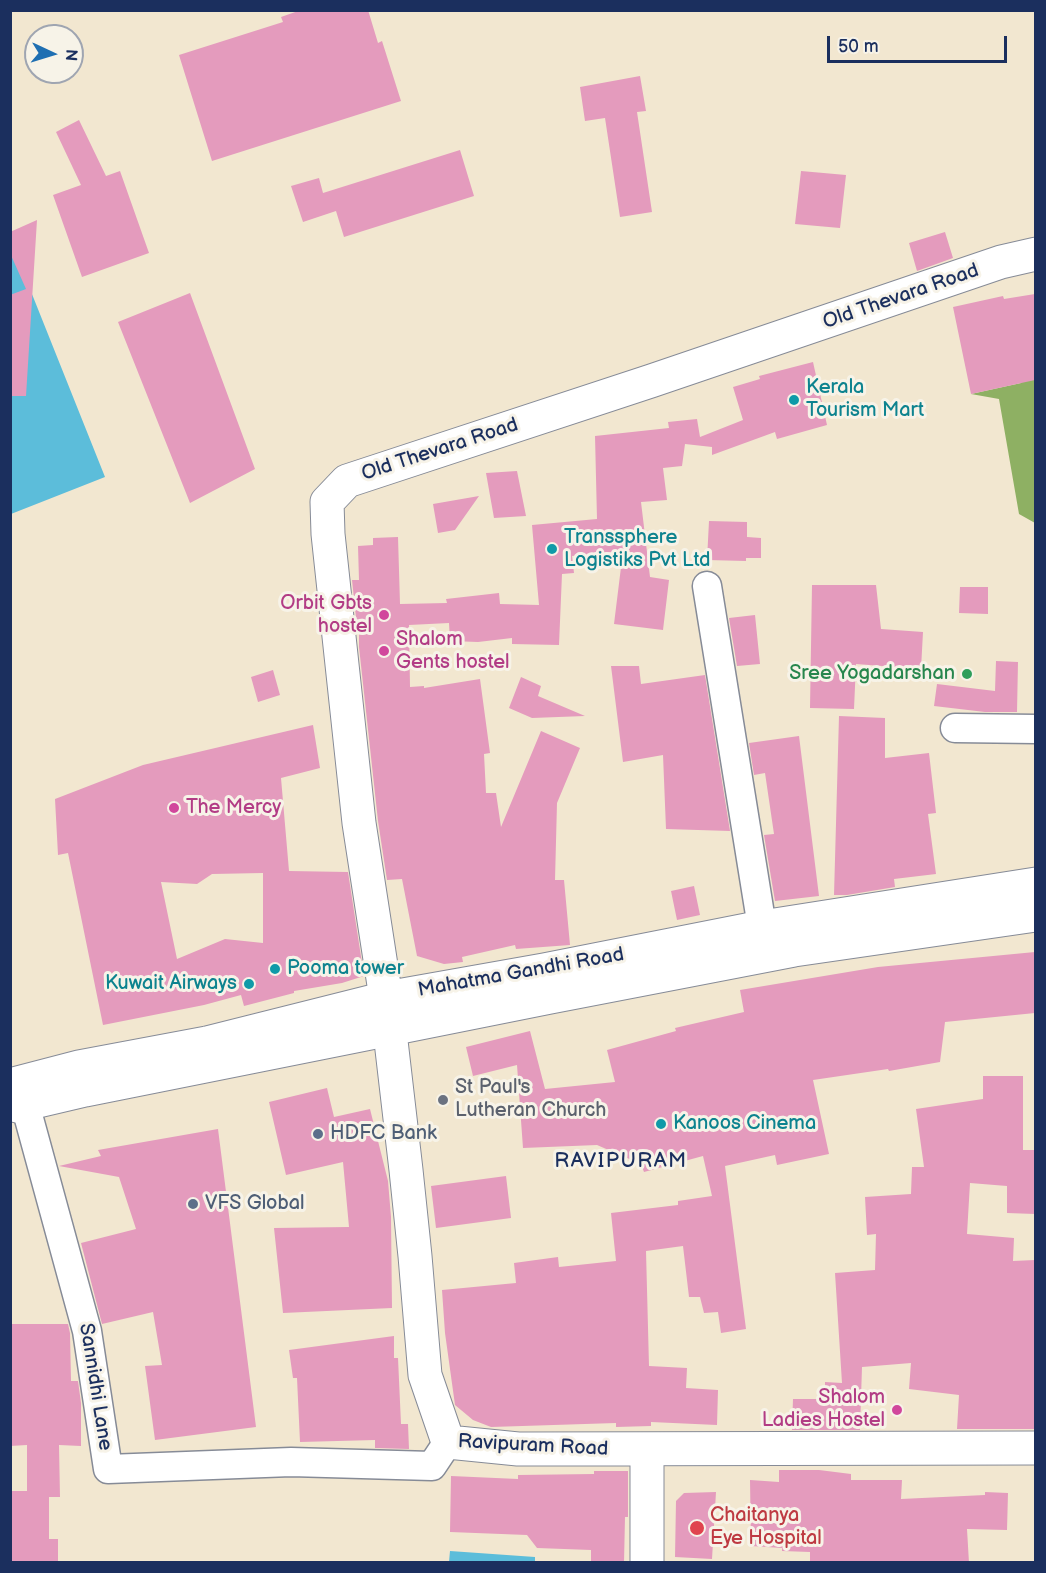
<!DOCTYPE html>
<style>
body{margin:0}
#map{position:relative;width:1046px;height:1573px;overflow:hidden;background:#f2e7d0;font-family:"Balsamiq Sans",sans-serif}
canvas{display:block}
.frame{position:absolute;inset:0;border:12px solid #1b2f5e;pointer-events:none}
.north{position:absolute;left:24px;top:24px;width:60px;height:60px;box-sizing:border-box;background:#f7f3e8;border:2px solid #9fa5b1;border-radius:50%;rotate:94deg;font-size:16px;font-weight:700;line-height:24px;text-align:center;color:#1b2f5e}
.north::after{content:'';display:block;margin:auto;width:21px;height:27px;background:#1f6fb2;clip-path:polygon(50% 0,100% 100%,50% 72%,0 100%)}
.scale{position:absolute;left:827px;top:36px;width:180px;height:27px;box-sizing:border-box;border:3px solid #1b2f5e;border-top:0;padding-left:8px;font-size:18px;line-height:21px;white-space:nowrap;color:#1b2f5e;-webkit-text-stroke:4px #f7f3e8;paint-order:stroke}
</style>
<div id="map">
<canvas width="1046" height="1573"></canvas>
<div class="frame"></div>
<div class="north">N</div>
<div class="scale">50 m</div>
</div>
<script>
const c = document.querySelector('canvas').getContext('2d');
c.lineJoin = 'round';
function paint(path, color) { c.fillStyle = color; c.fill(path, 'evenodd'); }
const toPath = rows => new Path2D(rows.map(r => 'M' + r).join(''));
function stroke(path, color, width, dash) { c.strokeStyle = color; c.lineWidth = width; c.lineCap = dash ? 'butt' : 'round'; c.setLineDash(dash || []); c.stroke(path); }
function label(font, color, halo, rows, align = 'center') {
  c.font = font + ' "Balsamiq Sans",sans-serif'; c.lineWidth = 6; c.setLineDash([]); c.textBaseline = 'middle'; c.strokeStyle = halo; c.fillStyle = color; for (const [text, x, y, turn = 0] of rows) {
    c.save(); c.translate(x, y); c.rotate((+turn || 0) * Math.PI / 180); c.textAlign = isNaN(turn) ? turn : align; if (halo) c.strokeText(text, 0, 0); c.fillText(text, 0, 0); c.restore();
  }
}
paint(toPath([
 [1035,356,1035,523,1019,514,999,399,971,394,1021,383]
]), '#8eb063');
paint(toPath([
 [10,239,105,477,11,514,10,514],
 [450,1551,535,1557,535,1562,449,1562]
]), '#5cbdda');
paint(toPath([
 [301,10,368,10,378,43,382,41,401,101,212,161,179,55,283,22,281,17],
 [640,76,646,111,637,112,652,212,620,217,605,118,585,121,580,87],
 [79,120,106,176,120,171,149,253,82,277,53,195,81,185,56,132],
 [460,150,474,196,344,237,336,211,303,222,291,186,319,178,323,193],
 [801,171,846,175,840,228,795,224],
 [37,220,26,396,10,396,10,295,26,289,10,253,10,232],
 [945,232,953,258,917,271,909,243],
 [190,293,255,469,190,503,118,322],
 [1035,294,1035,380,971,394,953,307,1003,296,1004,299],
 [813,362,827,425,777,439,775,432,712,455,712,447,685,444,682,466,663,468,667,500,641,502,650,577,669,580,663,630,614,624,623,551,572,556,574,573,562,574,559,645,512,644,512,638,478,642,450,641,449,623,409,625,410,687,424,686,424,688,480,679,490,753,484,754,486,793,496,793,501,827,541,731,580,748,557,803,555,880,564,880,570,945,516,949,515,945,462,957,463,962,444,964,417,956,402,879,387,880,378,821,359,647,359,627,357,627,352,580,359,580,358,546,373,545,373,538,398,537,400,604,447,603,446,599,499,593,500,604,539,605,532,525,597,519,595,436,669,428,668,422,697,419,700,437,743,420,733,387,760,379,759,376],
 [517,471,526,516,494,518,486,473],
 [479,496,455,530,438,533,433,504],
 [709,521,747,522,747,537,761,538,761,558,746,558,746,561,707,560],
 [812,585,876,585,881,629,923,632,921,669,856,664,854,709,810,708],
 [960,587,988,587,988,614,959,613],
 [755,615,760,664,737,666,729,618],
 [996,661,1018,662,1017,712,985,712,934,706,937,684,995,691],
 [611,666,639,666,641,684,705,675,730,831,666,829,663,755,623,762],
 [273,670,280,695,258,702,251,677],
 [521,677,541,686,538,696,585,716,532,718,509,708],
 [839,716,885,718,885,758,929,753,936,813,928,814,936,874,894,879,895,887,847,895,834,895],
 [313,725,320,768,281,778,289,871,348,872,364,976,342,983,294,991,294,993,244,1006,241,995,204,1005,103,1025,68,853,58,855,55,799,143,765],
 [263,873,263,943,225,939,177,959,161,882,197,884,212,874],
 [799,736,819,896,775,901,764,835,774,834,765,773,754,775,749,743],
 [694,886,700,915,677,920,671,891],
 [1035,952,1035,1013,945,1022,940,1062,889,1071,888,1069,813,1080,829,1154,777,1165,775,1155,725,1166,746,1329,721,1333,718,1312,704,1313,700,1297,689,1297,683,1246,646,1251,649,1366,687,1368,686,1388,718,1390,717,1425,651,1422,651,1426,616,1427,616,1423,491,1427,473,1420,455,1405,445,1333,442,1290,516,1283,514,1263,558,1257,559,1267,616,1261,611,1213,678,1205,678,1201,712,1196,703,1156,644,1172,641,1164,597,1145,523,1148,517,1065,473,1076,466,1047,530,1031,545,1089,615,1082,607,1050,676,1031,675,1028,744,1012,740,990,878,967],
 [983,1076,1023,1076,1023,1150,1035,1150,1035,1214,1007,1213,1007,1186,970,1183,967,1234,1014,1238,1013,1261,1035,1260,1035,1429,957,1429,959,1395,909,1389,911,1363,862,1367,860,1430,792,1430,793,1399,825,1399,825,1382,842,1383,835,1273,875,1270,876,1234,867,1235,865,1197,911,1194,912,1167,924,1167,916,1109,983,1099],
 [327,1088,334,1117,370,1109,388,1181,391,1217,392,1308,283,1313,274,1228,349,1227,343,1162,286,1175,269,1102],
 [218,1129,256,1427,155,1440,145,1366,162,1365,153,1312,102,1324,81,1243,136,1229,119,1177,59,1166,101,1156,98,1150],
 [506,1176,511,1218,436,1228,431,1186],
 [10,1324,68,1324,70,1333,71,1381,78,1381,81,1403,81,1446,59,1445,60,1497,49,1497,49,1539,58,1539,58,1563,10,1563,10,1491,27,1491,27,1445,10,1446],
 [394,1336,394,1358,398,1358,401,1424,408,1424,409,1449,375,1448,375,1440,300,1442,297,1378,293,1378,289,1350],
 [779,1470,819,1470,851,1474,851,1480,902,1480,901,1499,985,1495,985,1492,1008,1493,1007,1530,967,1529,969,1563,810,1563,810,1552,782,1551,782,1548,751,1546,750,1480,779,1482],
 [594,1471,628,1471,628,1517,625,1517,624,1563,591,1563,591,1550,537,1548,527,1535,450,1532,451,1476,518,1479,518,1475,594,1474],
 [716,1492,712,1559,675,1557,676,1501,684,1493]
]), '#e49bbd');
const street = toPath([
 [707,586,762,927],
 [955,728,1036,729],
 [25,1104,87,1331,108,1469,291,1462,432,1466,448,1442]
]);
const secondary = toPath([
 [1036,254,1001,262,651,381,347,481,327,502,328,534,359,823,386,998,406,1170,415,1256,425,1375,448,1442,518,1449,1036,1448],
 [647,1450,647,1562]
]);
const primary = toPath([
 [10,1085,79,1067,207,1043,386,998,544,970,762,927,1036,884],
 [17,1106,85,1090,550,997,794,950,1036,915]
]);
stroke(street, '#868b97', 31);
stroke(secondary, '#868b97', 35);
stroke(primary, '#868b97', 35);
stroke(street, '#fff', 28);
stroke(secondary, '#fff', 33);
stroke(primary, '#fff', 33);
for (const [x, y, r, color] of [
 [794,400,6,"#0f9aa8"],
 [552,549,6,"#0f9aa8"],
 [384,615,6,"#d1479c"],
 [384,651,6,"#d1479c"],
 [967,674,6,"#2e9e5b"],
 [174,808,6,"#d1479c"],
 [275,969,6,"#0f9aa8"],
 [249,984,6,"#0f9aa8"],
 [443,1100,6,"#6b7280"],
 [661,1124,6,"#0f9aa8"],
 [318,1134,6,"#5c6f8a"],
 [193,1204,6,"#5c6f8a"],
 [897,1410,6,"#d1479c"],
 [697,1528,8,"#e0444e"]
]) { const dot = new Path2D(); dot.arc(x, y, r, 0, 2 * Math.PI); c.fillStyle = color; c.fill(dot); stroke(dot, '#f7f3e8', 2); }
label('20px', '#1b2f5e', '#f7f3e8', [
 ["Old Thevara Road",901,297,-19],
 ["Old Thevara Road",440,450,-18],
 ["Mahatma Gandhi Road",521,973,-10],
 ["Sannidhi Lane",95,1387,81],
 ["Ravipuram Road",533,1446,3]
]);
label('20px', '#0d838f', '#f7f3e8', [
 ["Kerala",806,388],
 ["Tourism Mart",806,411],
 ["Transsphere",564,538],
 ["Logistiks Pvt Ltd",564,561],
 ["Pooma tower",287,969],
 ["Kuwait Airways",237,984,"right"],
 ["Kanoos Cinema",673,1124]
], 'left');
label('20px', '#b23c85', '#f7f3e8', [
 ["Orbit Gbts",372,604],
 ["hostel",372,627],
 ["Shalom",396,640,"left"],
 ["Gents hostel",396,663,"left"],
 ["The Mercy",186,808,"left"],
 ["Shalom",885,1398],
 ["Ladies Hostel",885,1421]
], 'right');
label('20px', '#27864d', '#f7f3e8', [
 ["Sree Yogadarshan",955,674]
], 'right');
label('20px', '#5b616d', '#f7f3e8', [
 ["St Paul's",455,1088],
 ["Lutheran Church",455,1111]
], 'left');
label('20px', '#4e5e75', '#f7f3e8', [
 ["HDFC Bank",330,1134],
 ["VFS Global",205,1204]
], 'left');
label('20px', '#be3a42', '#f7f3e8', [
 ["Chaitanya",710,1516],
 ["Eye Hospital",710,1539]
], 'left');
c.letterSpacing = '1.5px';
label('21px', '#1b2f5e', '#f7f3e8', [
 ["RAVIPURAM",621,1162]
]);
c.letterSpacing = '0px';
</script>
